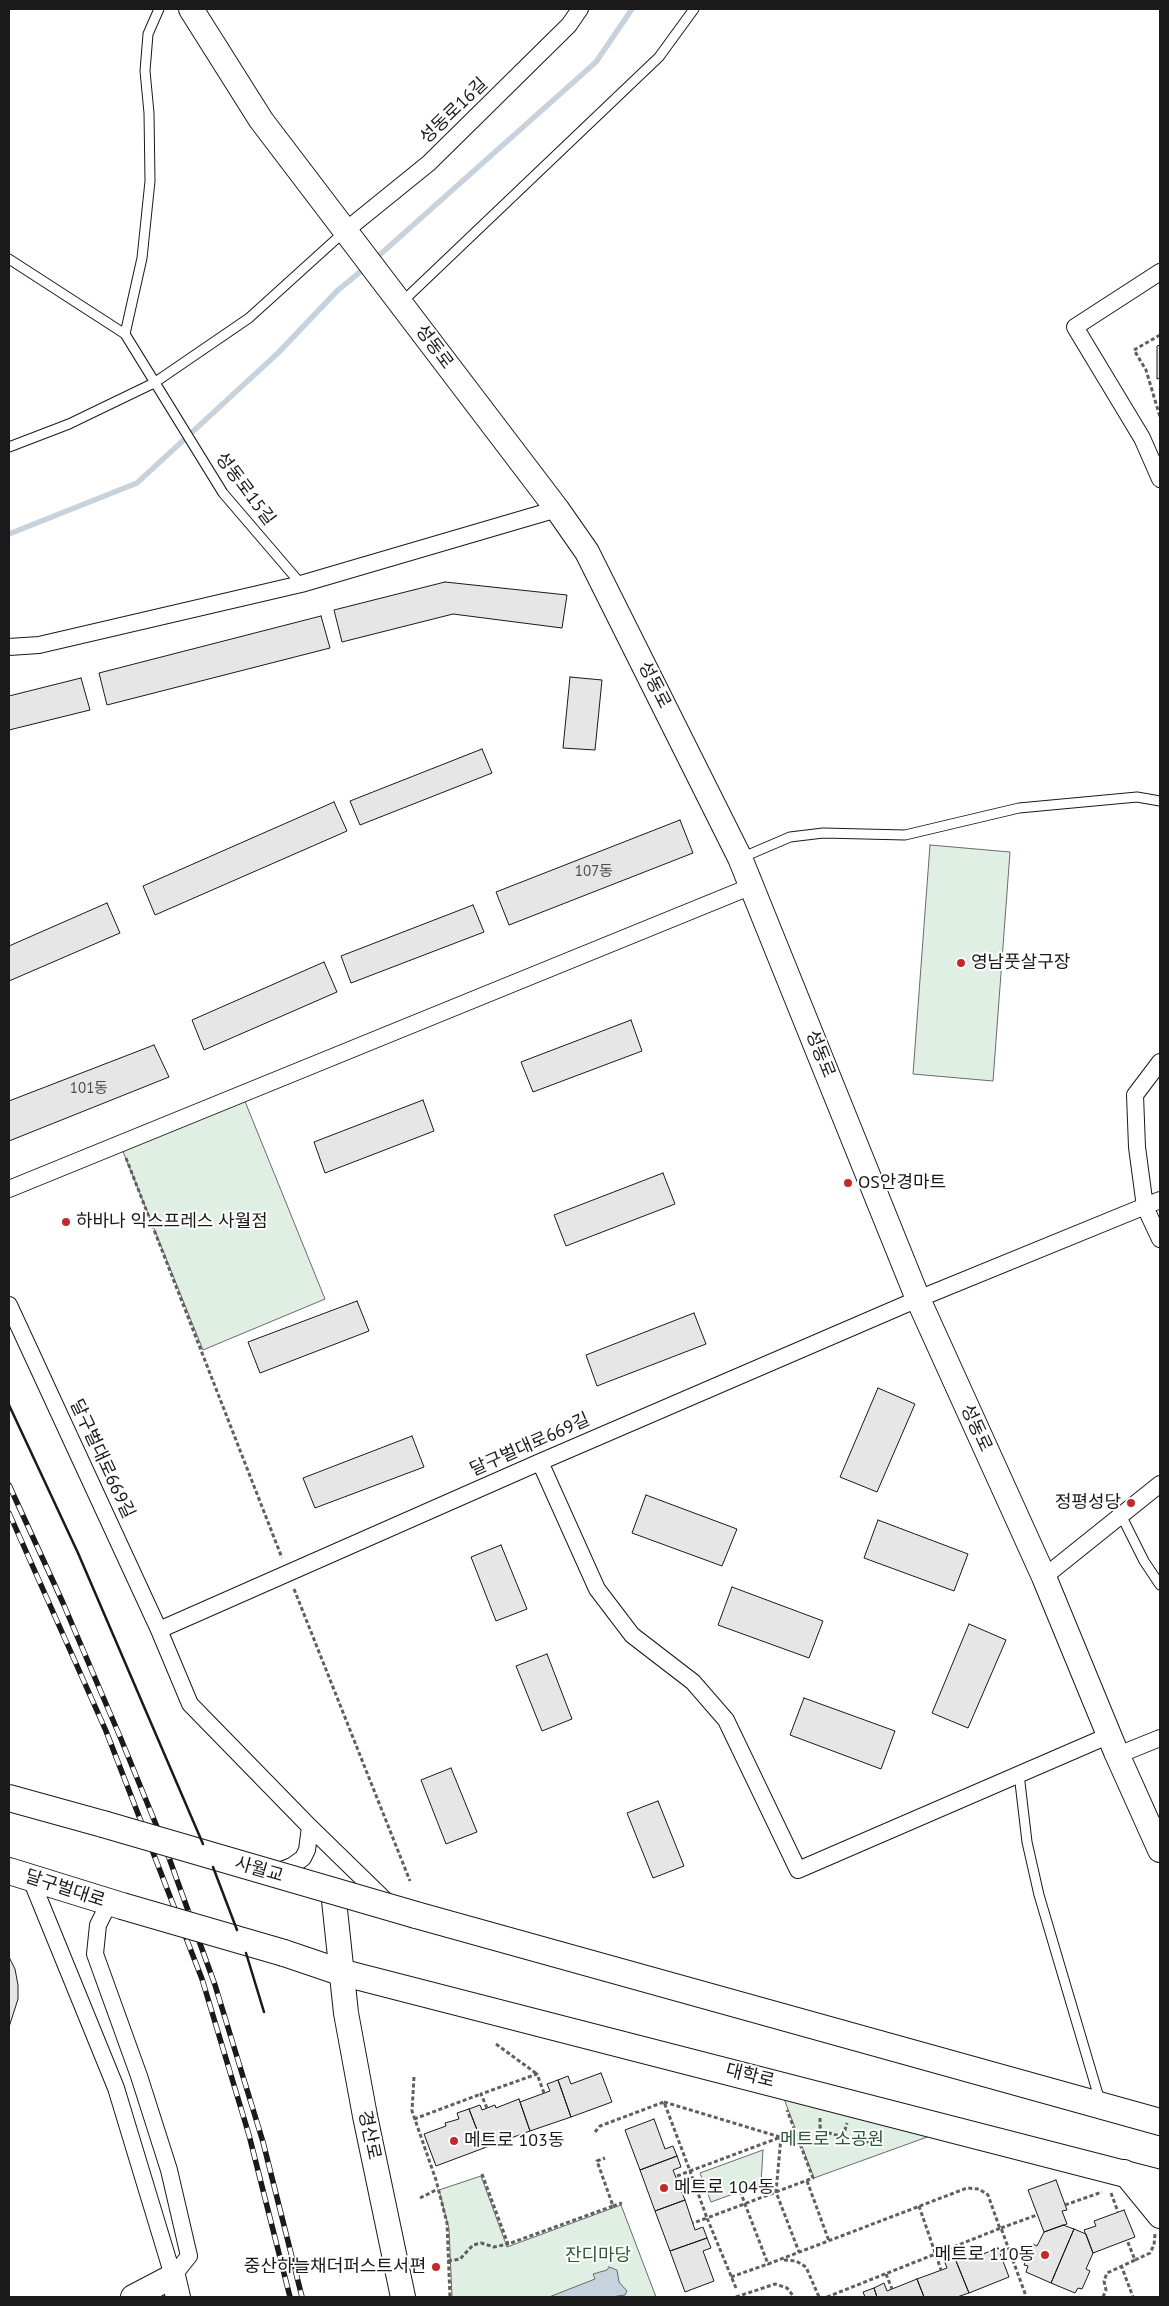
<!DOCTYPE html>
<meta charset="utf-8">
<style>
body{margin:0}
#map{position:relative;width:1169px;height:2306px;overflow:hidden;background:#fff;font-family:"PT Sans",sans-serif}
canvas{display:block}
.frame{position:absolute;inset:0;border:10px solid #1a1a1a;pointer-events:none}
</style>
<div id="map">
<canvas width="1169" height="2306"></canvas>
<div class="frame"></div>
</div>
<script>
const c = document.querySelector('canvas').getContext('2d');
c.lineJoin = 'round';
function paint(path, color) { c.fillStyle = color; c.fill(path, 'evenodd'); }
const toPath = rows => new Path2D(rows.map(r => 'M' + r).join(''));
function stroke(path, color, width, dash) { c.strokeStyle = color; c.lineWidth = width; c.lineCap = dash ? 'butt' : 'round'; c.setLineDash(dash || []); c.stroke(path); }
function label(font, color, halo, rows, align = 'center') {
  c.font = font + ' "PT Sans","Noto Sans KR",sans-serif'; c.lineWidth = 4; c.setLineDash([]); c.textBaseline = 'middle'; c.strokeStyle = halo; c.fillStyle = color; for (const [text, x, y, turn = 0] of rows) {
    c.save(); c.translate(x, y); c.rotate((+turn || 0) * Math.PI / 180); c.textAlign = isNaN(turn) ? turn : align; if (halo) c.strokeText(text, 0, 0); c.fillText(text, 0, 0); c.restore();
  }
}
const green = toPath([
 [930,845,1010,852,993,1081,913,1074,930,845],
 [242,1094,325,1299,203,1350,120,1144,242,1094],
 [783,2096,930,2136,814,2178,783,2096],
 [763,2150,761,2184,711,2202,700,2173,763,2150],
 [481,2176,507,2247,621,2205,656,2297,452,2297,449,2229,439,2190,481,2176]
]);
paint(green, '#e0efe3');
stroke(green, '#6a6a6a', 1);
const water = toPath([
 [609,2267,617,2270,619,2282,627,2291,625,2295,611,2297,549,2297,595,2279,593,2274,607,2270,609,2267]
]);
paint(water, '#c6d2dc');
stroke(water, '#6a6a6a', 1);
stroke(toPath([
 [375,259,596,62,632,9],
 [9,534,137,483,278,353,338,290,366,267]
]), '#c6d2dc', 5.5);
const building = toPath([
 [1160,345,1160,378,1157,379,1157,346,1160,345],
 [445,582,567,595,562,628,453,614,342,642,334,610,445,582],
 [321,616,330,648,107,705,99,673,321,616],
 [570,677,602,680,595,750,563,748,570,677],
 [81,678,90,710,9,730,9,696,81,678],
 [482,749,492,773,360,825,350,801,482,749],
 [334,802,347,831,155,915,143,886,334,802],
 [680,820,693,853,509,925,496,892,680,820],
 [107,903,120,933,9,981,9,946,107,903],
 [473,905,484,932,351,983,341,956,473,905],
 [324,962,337,992,204,1050,192,1020,324,962],
 [631,1020,642,1051,533,1092,521,1062,631,1020],
 [154,1045,169,1077,9,1141,9,1101,154,1045],
 [423,1100,434,1131,325,1173,314,1142,423,1100],
 [663,1173,675,1204,566,1246,554,1215,663,1173],
 [357,1301,369,1331,260,1373,248,1342,357,1301],
 [694,1313,706,1344,597,1386,586,1355,694,1313],
 [878,1388,915,1404,877,1492,840,1477,878,1388],
 [412,1436,424,1467,315,1508,303,1478,412,1436],
 [646,1495,737,1529,722,1566,632,1533,646,1495],
 [878,1520,968,1554,954,1591,864,1558,878,1520],
 [501,1545,527,1609,496,1621,471,1557,501,1545],
 [732,1587,823,1621,809,1658,718,1625,732,1587],
 [969,1624,1006,1640,968,1728,932,1713,969,1624],
 [547,1654,572,1719,542,1731,516,1666,547,1654],
 [804,1698,895,1731,881,1769,790,1735,804,1698],
 [451,1768,477,1832,446,1844,421,1780,451,1768],
 [658,1801,684,1866,653,1878,627,1813,658,1801],
 [9,1957,15,1969,18,1985,18,1999,9,2027,9,1957],
 [601,2073,612,2102,571,2117,558,2080,568,2076,571,2084,601,2073],
 [558,2080,571,2117,530,2131,520,2102,550,2091,547,2084,558,2080],
 [519,2099,530,2131,484,2148,469,2109,480,2105,482,2110,495,2105,496,2108,519,2099],
 [469,2109,484,2148,436,2166,424,2134,446,2126,445,2123,459,2119,457,2113,469,2109],
 [654,2119,665,2149,673,2146,677,2156,640,2170,625,2130,654,2119],
 [677,2156,681,2167,673,2170,685,2200,655,2211,640,2170,677,2156],
 [1056,2180,1067,2210,1062,2211,1067,2224,1044,2232,1028,2190,1056,2180],
 [685,2200,695,2230,703,2227,707,2238,670,2251,655,2211,685,2200],
 [1124,2210,1135,2237,1093,2253,1084,2230,1096,2226,1094,2221,1124,2210],
 [1063,2225,1074,2229,1051,2283,1026,2272,1028,2266,1024,2265,1033,2244,1037,2246,1044,2232,1063,2225],
 [1074,2229,1086,2234,1093,2253,1086,2269,1090,2271,1082,2289,1078,2288,1075,2293,1051,2283,1074,2229],
 [707,2238,711,2248,703,2251,714,2281,685,2292,670,2251,707,2238],
 [998,2248,1009,2277,969,2293,954,2256,965,2252,968,2260,998,2248],
 [954,2256,969,2293,957,2297,924,2297,917,2279,947,2268,944,2260,954,2256],
 [917,2279,924,2297,877,2297,874,2288,884,2283,887,2291,917,2279],
 [874,2288,877,2297,865,2297,863,2292,874,2288]
]);
paint(building, '#e6e6e6');
stroke(building, '#1a1a1a', 1);
const lane = toPath([
 [9,259,125,334,223,493,301,584],
 [401,303,659,57,694,9],
 [125,334,142,258,150,181,149,113,145,71,148,34,159,9],
 [9,447,69,424,154,383,249,318,344,232],
 [741,858,790,837,823,833,905,835,1019,808,1137,797,1160,801],
 [1121,1515,1144,1561,1160,1585],
 [1019,1774,1027,1842,1039,1895,1100,2101]
]);
const street = toPath([
 [345,231,429,163,569,25,580,9],
 [1160,272,1075,327,1142,438,1160,479],
 [9,647,39,645,301,584,557,509],
 [1160,1062,1135,1095,1137,1147,1145,1207,1160,1239],
 [9,1189,752,886],
 [9,1305,159,1630,190,1704,310,1827,389,1904],
 [540,1462,597,1589,632,1635,693,1682,726,1720,798,1870,1110,1735],
 [1044,1577,1160,1484],
 [159,1630,540,1462,918,1299,1160,1200],
 [1118,1755,1160,1738],
 [274,1873,292,1866,303,1858,307,1850,310,1827],
 [30,1877,116,2088,173,2276],
 [109,1903,98,1925,95,1954,139,2076,169,2170,189,2256,173,2276]
]);
const secondary = toPath([
 [191,9,261,120,557,509,587,552,740,858,918,1299,1044,1577,1116,1752,1160,1850],
 [333,1891,346,2013,365,2116,403,2297],
 [1124,2172,1160,2216],
 [133,2297,173,2276,178,2297]
]);
const primary = toPath([
 [9,1798,103,1824],
 [9,1871,122,1906],
 [416,1915,1160,2122],
 [284,1953,340,1972,1160,2183]
]);
stroke(lane, '#1a1a1a', 11);
stroke(street, '#1a1a1a', 18);
stroke(secondary, '#1a1a1a', 26);
stroke(primary, '#1a1a1a', 28);
stroke(toPath([
 [1160,335,1134,350,1146,370,1160,417],
 [126,1158,282,1558],
 [294,1589,410,1881],
 [496,2044,537,2074],
 [414,2077,412,2111,436,2180,447,2223,450,2297],
 [664,2102,780,2137],
 [487,2108,481,2094,537,2074,544,2093],
 [820,2118,820,2127,822,2131,864,2143,869,2141,875,2132],
 [414,2119,481,2094],
 [595,2132,600,2126,664,2102,690,2171,781,2137],
 [781,2137,776,2192,799,2252],
 [843,2137,847,2123],
 [482,2174,508,2244,613,2206,597,2161,605,2158],
 [677,2176,690,2171,707,2218,693,2223],
 [807,2181,829,2241],
 [740,2191,768,2264,967,2188,979,2189,988,2195,1000,2229],
 [1111,2193,1118,2212],
 [420,2198,438,2189],
 [1065,2205,1102,2192],
 [613,2206,622,2203],
 [919,2206,941,2270],
 [1001,2228,1037,2215],
 [784,2260,796,2261,806,2267,819,2297],
 [1135,2260,1150,2253,1154,2245,1155,2234],
 [448,2261,460,2259,473,2245,481,2243,494,2247,508,2244],
 [1121,2265,1133,2297],
 [886,2274,892,2289],
 [731,2277,768,2264],
 [736,2288,707,2218,813,2178,787,2110],
 [736,2297,775,2284,787,2288,794,2297],
 [827,2297,1001,2228,1026,2296],
 [1103,2297,1106,2290,1104,2281,1107,2273,1135,2260,1127,2240]
]), '#5f5f5f', 3, [4, 2.5]);
stroke(lane, '#fff', 9);
stroke(street, '#fff', 16);
stroke(secondary, '#fff', 24);
stroke(primary, '#fff', 26);
const rail = toPath([
 [9,1485,63,1603,121,1739,164,1844,215,1985,263,2142,302,2297],
 [9,1513,106,1731,202,1979,249,2135,290,2297]
]);
stroke(rail, '#1a1a1a', 5.5);
stroke(rail, '#fff', 4, [11]);
const primaryBridge = toPath([
 [103,1824,416,1915],
 [122,1906,284,1953]
]);
stroke(primaryBridge, '#1a1a1a', 28, []);
stroke(primaryBridge, '#fff', 26);
stroke(toPath([
 [9,1405,78,1553,203,1844],
 [213,1867,237,1930],
 [246,1953,264,2012]
]), '#1a1a1a', 2.5);
for (const [x, y, r, color] of [
 [961,963,5,"#c62828"],
 [848,1183,5,"#c62828"],
 [66,1222,5,"#c62828"],
 [1131,1503,5,"#c62828"],
 [454,2141,5,"#c62828"],
 [664,2188,5,"#c62828"],
 [1045,2255,5,"#c62828"],
 [436,2267,5,"#c62828"]
]) { const dot = new Path2D(); dot.arc(x, y, r, 0, 2 * Math.PI); c.fillStyle = color; c.fill(dot); stroke(dot, '#fff', 2); }
label('15px', '#4d4d4d', null, [
 ["107동",594,872],
 ["101동",89,1089]
]);
label('18px', '#1a1a1a', '#fff', [
 ["성동로16길",454,111,-44],
 ["성동로",434,347,53],
 ["성동로15길",245,489,53],
 ["성동로",654,685,63],
 ["성동로",820,1054,68],
 ["성동로",976,1428,65],
 ["달구벌대로669길",530,1445,-24],
 ["달구벌대로669길",102,1459,65],
 ["사월교",259,1870,16],
 ["달구벌대로",65,1889,18],
 ["대학로",750,2076,14],
 ["경산로",369,2135,78]
]);
label('18px', '#1a1a1a', '#fff', [
 ["영남풋살구장",971,963],
 ["OS안경마트",858,1183],
 ["하바나 익스프레스 사월점",76,1222],
 ["정평성당",1121,1503,"right"],
 ["메트로 103동",464,2141],
 ["메트로 104동",674,2188],
 ["메트로 110동",1035,2255,"right"],
 ["중산하늘채더퍼스트서편",426,2267,"right"]
], 'left');
label('18px', '#2b5a34', '#fff', [
 ["메트로 소공원",832,2140],
 ["잔디마당",598,2256]
]);
</script>
